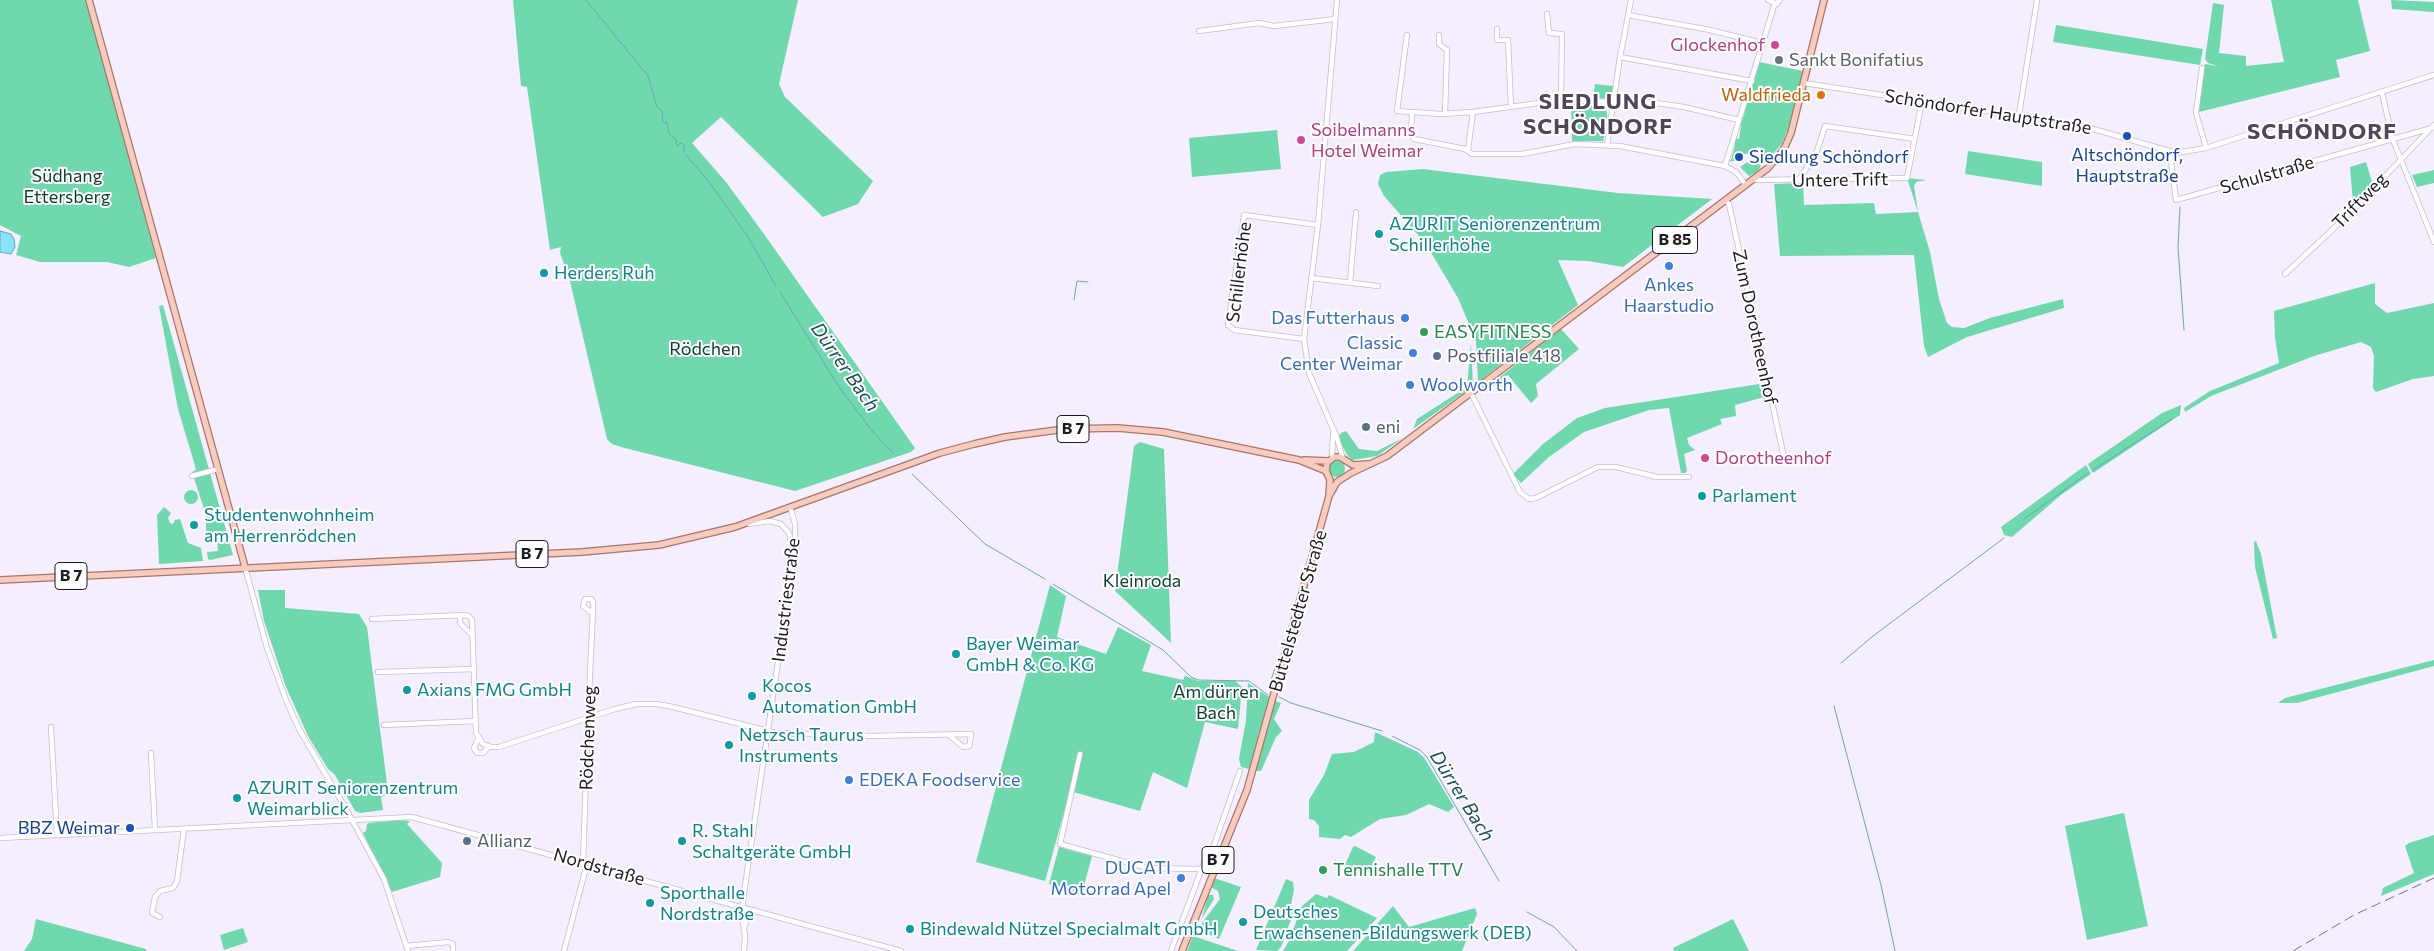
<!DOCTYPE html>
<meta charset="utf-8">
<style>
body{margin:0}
canvas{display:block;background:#f5eefe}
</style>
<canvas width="2434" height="951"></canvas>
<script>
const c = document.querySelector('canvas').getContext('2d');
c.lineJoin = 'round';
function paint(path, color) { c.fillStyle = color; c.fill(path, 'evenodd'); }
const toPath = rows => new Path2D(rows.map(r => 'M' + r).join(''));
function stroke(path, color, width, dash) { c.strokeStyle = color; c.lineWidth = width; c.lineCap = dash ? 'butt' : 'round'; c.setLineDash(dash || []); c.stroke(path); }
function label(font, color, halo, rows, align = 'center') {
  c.font = font + ' Commissioner,sans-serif'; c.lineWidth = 4; c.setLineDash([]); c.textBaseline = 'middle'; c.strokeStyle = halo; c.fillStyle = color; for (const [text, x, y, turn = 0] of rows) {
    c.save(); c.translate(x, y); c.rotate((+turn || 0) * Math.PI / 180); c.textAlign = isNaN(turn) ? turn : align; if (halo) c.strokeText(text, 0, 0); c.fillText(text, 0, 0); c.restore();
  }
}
paint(toPath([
 [0,0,86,0,156,258,129,267,107,262,40,262,16,255,21,236,0,225],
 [513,0,798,0,779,84,785,97,873,181,858,204,823,217,721,117,692,143,726,182,764,234,915,448,911,452,795,491,621,447,612,444,607,439,570,281,560,253,561,247,550,250,527,87,521,86],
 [2271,0,2358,0,2370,51,2336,60,2340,77,2199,112,2197,107,2205,64,2218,66,2208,63,2205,59,2213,3,2224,5,2219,53,2246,56,2246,66,2284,62],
 [2391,0,2434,2,2434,12,2392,9],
 [2056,25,2203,49,2200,65,2053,42],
 [1759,62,1803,71,1788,129,1781,145,1771,156,1766,156,1761,152,1762,148,1757,147,1754,153,1743,154,1734,161,1728,161,1731,160,1735,145,1732,145,1734,138,1739,139,1741,126,1738,126,1743,118],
 [1595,84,1613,86,1612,96,1607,99,1593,98],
 [1571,103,1606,106,1608,122,1603,141,1572,141],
 [1277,130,1281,169,1192,177,1189,138],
 [1968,151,2042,162,2042,186,1965,174],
 [1749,161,1758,162,1761,166,1758,171,1749,176,1740,167],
 [2366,162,2373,185,2353,204,2350,167],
 [1423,169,1618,193,1712,199,1623,267,1588,261,1558,260,1578,305,1478,382,1476,341,1458,298,1426,244,1384,196,1378,184,1380,175,1386,172],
 [2434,170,2434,183,2417,187,2412,175],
 [1907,178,1926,180,1916,182,1914,186,1918,212,1930,252,1939,299,1947,323,1952,327,1964,328,1990,318,2063,299,2064,308,1967,337,1928,357,1924,346,1914,255,1780,256,1774,184,1803,183,1804,205,1874,203,1876,214,1918,212],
 [2375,283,2375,304,2387,313,2434,303,2434,376,2413,379,2376,392,2373,388,2374,356,2371,347,2361,342,2314,356,2211,396,2185,412,2184,408,2210,391,2279,363,2275,338,2274,311],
 [163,305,233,555,210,560,208,559,207,552,218,551,217,540,207,540,205,512,192,472,196,470,193,459,178,409,159,306],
 [1561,329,1579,349,1536,384,1538,396,1531,403,1508,375,1477,395],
 [1471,343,1473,386,1413,429,1417,419,1467,387],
 [1766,383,1768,396,1735,405,1736,416,1720,419,1722,424,1687,438,1689,445,1695,450,1684,454,1687,471,1685,473,1681,473,1669,408,1649,410,1584,432,1549,457,1521,483,1513,474,1543,444,1577,418,1605,408],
 [2181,405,2180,415,2093,473,2091,470,2088,464,2162,413],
 [1346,431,1359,449,1377,451,1403,438,1377,456,1353,460,1348,456,1341,444,1339,436,1341,433],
 [1140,442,1164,449,1171,643,1115,591,1134,446],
 '1329 469a8 8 0 1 1 16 0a8 8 0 1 1-16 0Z',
 [2086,465,2091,474,2061,495,2012,537,2004,535,2001,527],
 '184 497a7 7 0 1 1 14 0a7 7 0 1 1-14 0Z',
 [164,507,171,513,168,518,170,523,173,524,175,520,180,519,188,543,201,548,203,561,159,564,157,515],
 [2256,541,2261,554,2277,638,2273,639,2255,567,2254,542],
 [1050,585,1066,596,1057,637,1106,654,1118,627,1151,645,1142,671,1183,680,1185,676,1198,681,1235,681,1242,687,1238,729,1205,722,1187,788,1153,772,1140,811,1070,791,1045,881,976,862],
 [258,590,285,590,285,608,359,614,367,627,387,784,390,784,391,793,381,797,383,810,360,813,355,811,335,775,328,769,308,736,286,687,264,621],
 [2434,660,2434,666,2297,703,2278,703,2285,698],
 [1248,683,1269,697,1249,769,1241,767,1239,759,1246,720],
 [1275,701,1281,703,1274,719,1282,731,1276,737,1261,771,1255,771],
 [1375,732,1418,752,1425,759,1454,807,1448,812,1429,804,1406,815,1380,819,1351,837,1345,835,1340,839,1319,837,1319,826,1314,820,1309,819,1309,800,1324,775,1332,754,1354,752,1374,742],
 [2124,813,2148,926,2087,940,2065,826],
 [400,820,410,821,407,824,442,863,440,877,392,892,363,833,366,831,367,824,369,823],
 [2434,835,2434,874,2381,896,2383,888,2414,873,2405,846,2409,843],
 [1355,846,1376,857,1365,878,1345,870,1344,867,1353,847],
 [1059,847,1092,856,1082,893,1049,884],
 [1214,878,1241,887,1219,939,1200,930,1202,923,1220,899,1218,891,1211,887],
 [1286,879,1293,882,1294,890,1290,909,1294,911,1281,947,1277,951,1256,950],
 [1316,894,1327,898,1329,895,1377,918,1347,951,1283,951,1289,941,1302,906],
 [1208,895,1213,895,1214,899,1202,918],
 [1393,906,1409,927,1475,908,1477,914,1462,951,1353,951],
 [36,919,146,949,146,951,24,951,32,939],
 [1733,919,1749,951,1674,951,1673,948],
 [243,928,248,942,224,950,220,935],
 [1193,936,1238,951,1187,951]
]), '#6fd8ad');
const water = toPath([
 [0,231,11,234,14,239,15,247,11,254,0,252,0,231]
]);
paint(water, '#87e4fa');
stroke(water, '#68a7ba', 1);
stroke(toPath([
 [586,0,648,76,657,107,662,111,663,122,667,123,669,134,676,139,677,146,681,143,684,145,684,152],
 [686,155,710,183,748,237,776,286],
 [2180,207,2178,247,2184,330],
 [780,292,839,387,873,432,893,453],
 [1074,300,1077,281,1088,282],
 [2093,470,2172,419],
 [912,474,985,544,1045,579],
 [2024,519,2088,473],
 [1053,584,1163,650,1191,677,1198,680,1249,681,1268,695],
 [1841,663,1873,636,2004,538],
 [1270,683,1275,668],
 [1279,697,1291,703,1382,731],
 [1834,706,1881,885,1895,951],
 [1392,736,1420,750,1427,757,1499,881],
 [1527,912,1554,927,1577,951]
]), '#68a7ba', 1);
const minor = toPath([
 [1337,0,1318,225,1304,339,1309,373,1337,438,1343,459],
 [1768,0,1777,4],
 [1547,14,1549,33,1562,34,1561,100],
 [1628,15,1710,30,1762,43],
 [1497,29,1497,40,1508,40,1511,107],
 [1199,31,1259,23,1274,26,1335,19],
 [1407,35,1397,111,1441,114,1473,112,1561,100,1614,102],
 [1439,35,1439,44,1447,50,1445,114],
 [1620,57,1752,81],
 [2202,68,2196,113,2206,148],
 [1804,83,2083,126,2176,153,2206,148,2434,75],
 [2382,93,2393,140,2434,242],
 [1614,97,1684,107,1739,120],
 [1412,113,1411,134,1414,139,1465,149,1472,154,1522,154,1575,144,1620,146,1725,166,1736,172,1746,185],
 [2019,115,2037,0],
 [1607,145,1620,57,1631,0],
 [1468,150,1473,112],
 [2170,153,2176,200,2432,128],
 [1725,166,1774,6,1780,0],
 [1753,180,1907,178,1922,101],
 [1798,181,1816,154,1825,126,1915,139],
 [1726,201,1729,204,1783,453],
 [2285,274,2347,216,2434,125],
 [1311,278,1378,286],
 [1350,283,1356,212],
 [1304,339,1234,330,1228,325,1244,215,1318,225],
 [1471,393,1520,492,1529,499,1536,498,1598,467,1616,467,1657,477,1689,477],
 [1332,459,1333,433],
 [192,476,218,469],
 [749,524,770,521,781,524,789,533,793,550],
 [245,567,267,648,286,700,299,729,346,809,384,879,408,951],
 [460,616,460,623,472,635],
 [372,619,464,615,469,616,472,620,476,733,483,744,491,747,499,747,615,709,636,704,657,704,673,707,776,733,869,736,971,734,970,743,969,746,963,747,949,735],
 [378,672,474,669],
 [384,725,475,721],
 [51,727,57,835],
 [478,739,474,748,477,753,483,753,489,746],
 [151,753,155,830],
 [1080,754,1060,844,1147,868,1202,869],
 [0,838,412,817,901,951],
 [1211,854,1240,771],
 [583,863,588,717,593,610,593,602,591,599,585,599,583,606,593,614],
 [160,917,152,913,155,897,160,891,173,888,177,881,184,829],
 [744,928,749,914,754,910],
 [406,946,448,942,453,944,453,951],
 [564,951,587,864],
 [744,951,745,936,742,915,743,900,795,546,795,524,790,507],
 [1171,951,1208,852,1220,857]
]);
const major = toPath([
 [89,0,245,567],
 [1304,460,1329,461],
 [1326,471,1327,463,1334,457,1340,457,1353,465,1368,464],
 [0,580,582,552,659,545,735,527,940,453,974,444,1005,437,1065,429,1118,428,1163,432,1299,460,1326,471,1330,480,1329,496],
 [1182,951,1247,790,1329,496,1337,482,1351,473,1387,456,1768,168,1784,149,1791,133,1824,0]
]);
stroke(minor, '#c5bad3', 6);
stroke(major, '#a8766b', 8);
stroke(minor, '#fff', 4.5);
stroke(major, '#f7cbbe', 5.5);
stroke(toPath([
 [2293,951,2354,915,2434,878]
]), '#756f7c', 1, [10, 5]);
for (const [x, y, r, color] of [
 [1775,45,5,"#d1479c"],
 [1779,60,5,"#6b7280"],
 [1821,95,5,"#e8710a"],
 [2127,136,5,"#1a4fb4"],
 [1301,140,5,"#d1479c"],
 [1739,157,5,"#1a4fb4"],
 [1379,234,5,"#0f9aa8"],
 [1669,266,5,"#3f7fe0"],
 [544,273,5,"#0f9aa8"],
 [1405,318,5,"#3f7fe0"],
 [1424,332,5,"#2e9e5b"],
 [1413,353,5,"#3f7fe0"],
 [1437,356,5,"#5c6f8a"],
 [1410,385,5,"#3f7fe0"],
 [1366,427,5,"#5c6f8a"],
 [1705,458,5,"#d1479c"],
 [1702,496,5,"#0f9aa8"],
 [194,525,5,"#0f9aa8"],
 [956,654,5,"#0f9aa8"],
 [407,690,5,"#0f9aa8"],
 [752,696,5,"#0f9aa8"],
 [729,745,5,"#0f9aa8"],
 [849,780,5,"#3f7fe0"],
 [237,798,5,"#0f9aa8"],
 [130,828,5,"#1a4fb4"],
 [467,841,5,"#5c6f8a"],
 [682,841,5,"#0f9aa8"],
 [1323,870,5,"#2e9e5b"],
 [1181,878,5,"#3f7fe0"],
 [650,903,5,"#0f9aa8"],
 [1243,922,5,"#0f9aa8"],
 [910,929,5,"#0f9aa8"]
]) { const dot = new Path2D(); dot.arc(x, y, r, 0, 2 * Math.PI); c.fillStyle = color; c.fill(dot); stroke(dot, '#fff', 2); }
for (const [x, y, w] of [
 [1675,240,45],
 [1073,429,32],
 [532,554,32],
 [71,576,32],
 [1218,860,32]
]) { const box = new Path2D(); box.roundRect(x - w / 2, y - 13.5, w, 27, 4); c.fillStyle = '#fff'; c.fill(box); stroke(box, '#1e1923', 1); }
label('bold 16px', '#1e1923', null, [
 ["B 85",1675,240],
 ["B 7",1073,429],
 ["B 7",532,554],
 ["B 7",71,576],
 ["B 7",1218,860]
]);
label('18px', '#b23c85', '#fff', [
 ["Glockenhof",1765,45,"right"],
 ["Soibelmanns",1311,130],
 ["Hotel Weimar",1311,151],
 ["Dorotheenhof",1715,458]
], 'left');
label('18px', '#5b616d', '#fff', [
 ["Sankt Bonifatius",1789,60]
], 'left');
label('18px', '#c56008', '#fff', [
 ["Waldfrieda",1811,95]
], 'right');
label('18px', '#1e1923', '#fff', [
 ["Schöndorfer Hauptstraße",1988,112,9],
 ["Schulstraße",2267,175,-16],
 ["Untere Trift",1840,180,-1],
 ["Triftweg",2360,201,-46],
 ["Schillerhöhe",1239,272,-83],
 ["Zum Dorotheenhof",1755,327,78],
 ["Industriestraße",786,600,-83],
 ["Buttelstedter Straße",1298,611,-74],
 ["Rödchenweg",588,738,-88],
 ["Nordstraße",599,867,16]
]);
label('18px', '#164399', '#fff', [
 ["Altschöndorf,",2127,155],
 ["Hauptstraße",2127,176],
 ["Siedlung Schöndorf",1749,157,"left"],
 ["BBZ Weimar",120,828,"right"]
]);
label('18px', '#0c3c2b', '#fff', [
 ["Südhang",67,176],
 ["Ettersberg",67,197],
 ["Rödchen",705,349],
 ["Kleinroda",1142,581],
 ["Am dürren",1216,692],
 ["Bach",1216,713]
]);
label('18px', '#0d838f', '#fff', [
 ["AZURIT Seniorenzentrum",1389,224],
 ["Schillerhöhe",1389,245],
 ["Herders Ruh",554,273],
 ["Parlament",1712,496],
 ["Studentenwohnheim",204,515],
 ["am Herrenrödchen",204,536],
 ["Bayer Weimar",966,644],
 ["GmbH & Co. KG",966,665],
 ["Kocos",762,686],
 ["Automation GmbH",762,707],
 ["Axians FMG GmbH",417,690],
 ["Netzsch Taurus",739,735],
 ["Instruments",739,756],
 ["AZURIT Seniorenzentrum",247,788],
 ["Weimarblick",247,809],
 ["R. Stahl",692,831],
 ["Schaltgeräte GmbH",692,852],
 ["Sporthalle",660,893],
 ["Nordstraße",660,914],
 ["Deutsches",1253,912],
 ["Erwachsenen-Bildungswerk (DEB)",1253,933],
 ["Bindewald Nützel Specialmalt GmbH",920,929]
], 'left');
label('18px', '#366cbe', '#fff', [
 ["Ankes",1669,285,"center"],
 ["Haarstudio",1669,306,"center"],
 ["Das Futterhaus",1395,318],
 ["Classic",1403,343],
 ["Center Weimar",1403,364],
 ["Woolworth",1420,385,"left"],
 ["EDEKA Foodservice",859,780,"left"],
 ["DUCATI",1171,868],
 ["Motorrad Apel",1171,889]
], 'right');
label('18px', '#27864d', '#fff', [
 ["EASYFITNESS",1434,332],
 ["Tennishalle TTV",1333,870]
], 'left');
label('18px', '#4e5e75', '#fff', [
 ["Postfiliale 418",1447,356],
 ["eni",1376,427],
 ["Allianz",477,841]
], 'left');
label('italic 19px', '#1a505c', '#fff', [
 ["Dürrer Bach",845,367,55],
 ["Dürrer Bach",1462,796,58]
]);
c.letterSpacing = '1px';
label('bold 22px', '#50465b', '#fff', [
 ["SIEDLUNG",1598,102],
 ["SCHÖNDORF",1598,127],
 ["SCHÖNDORF",2322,132]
]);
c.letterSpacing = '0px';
</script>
